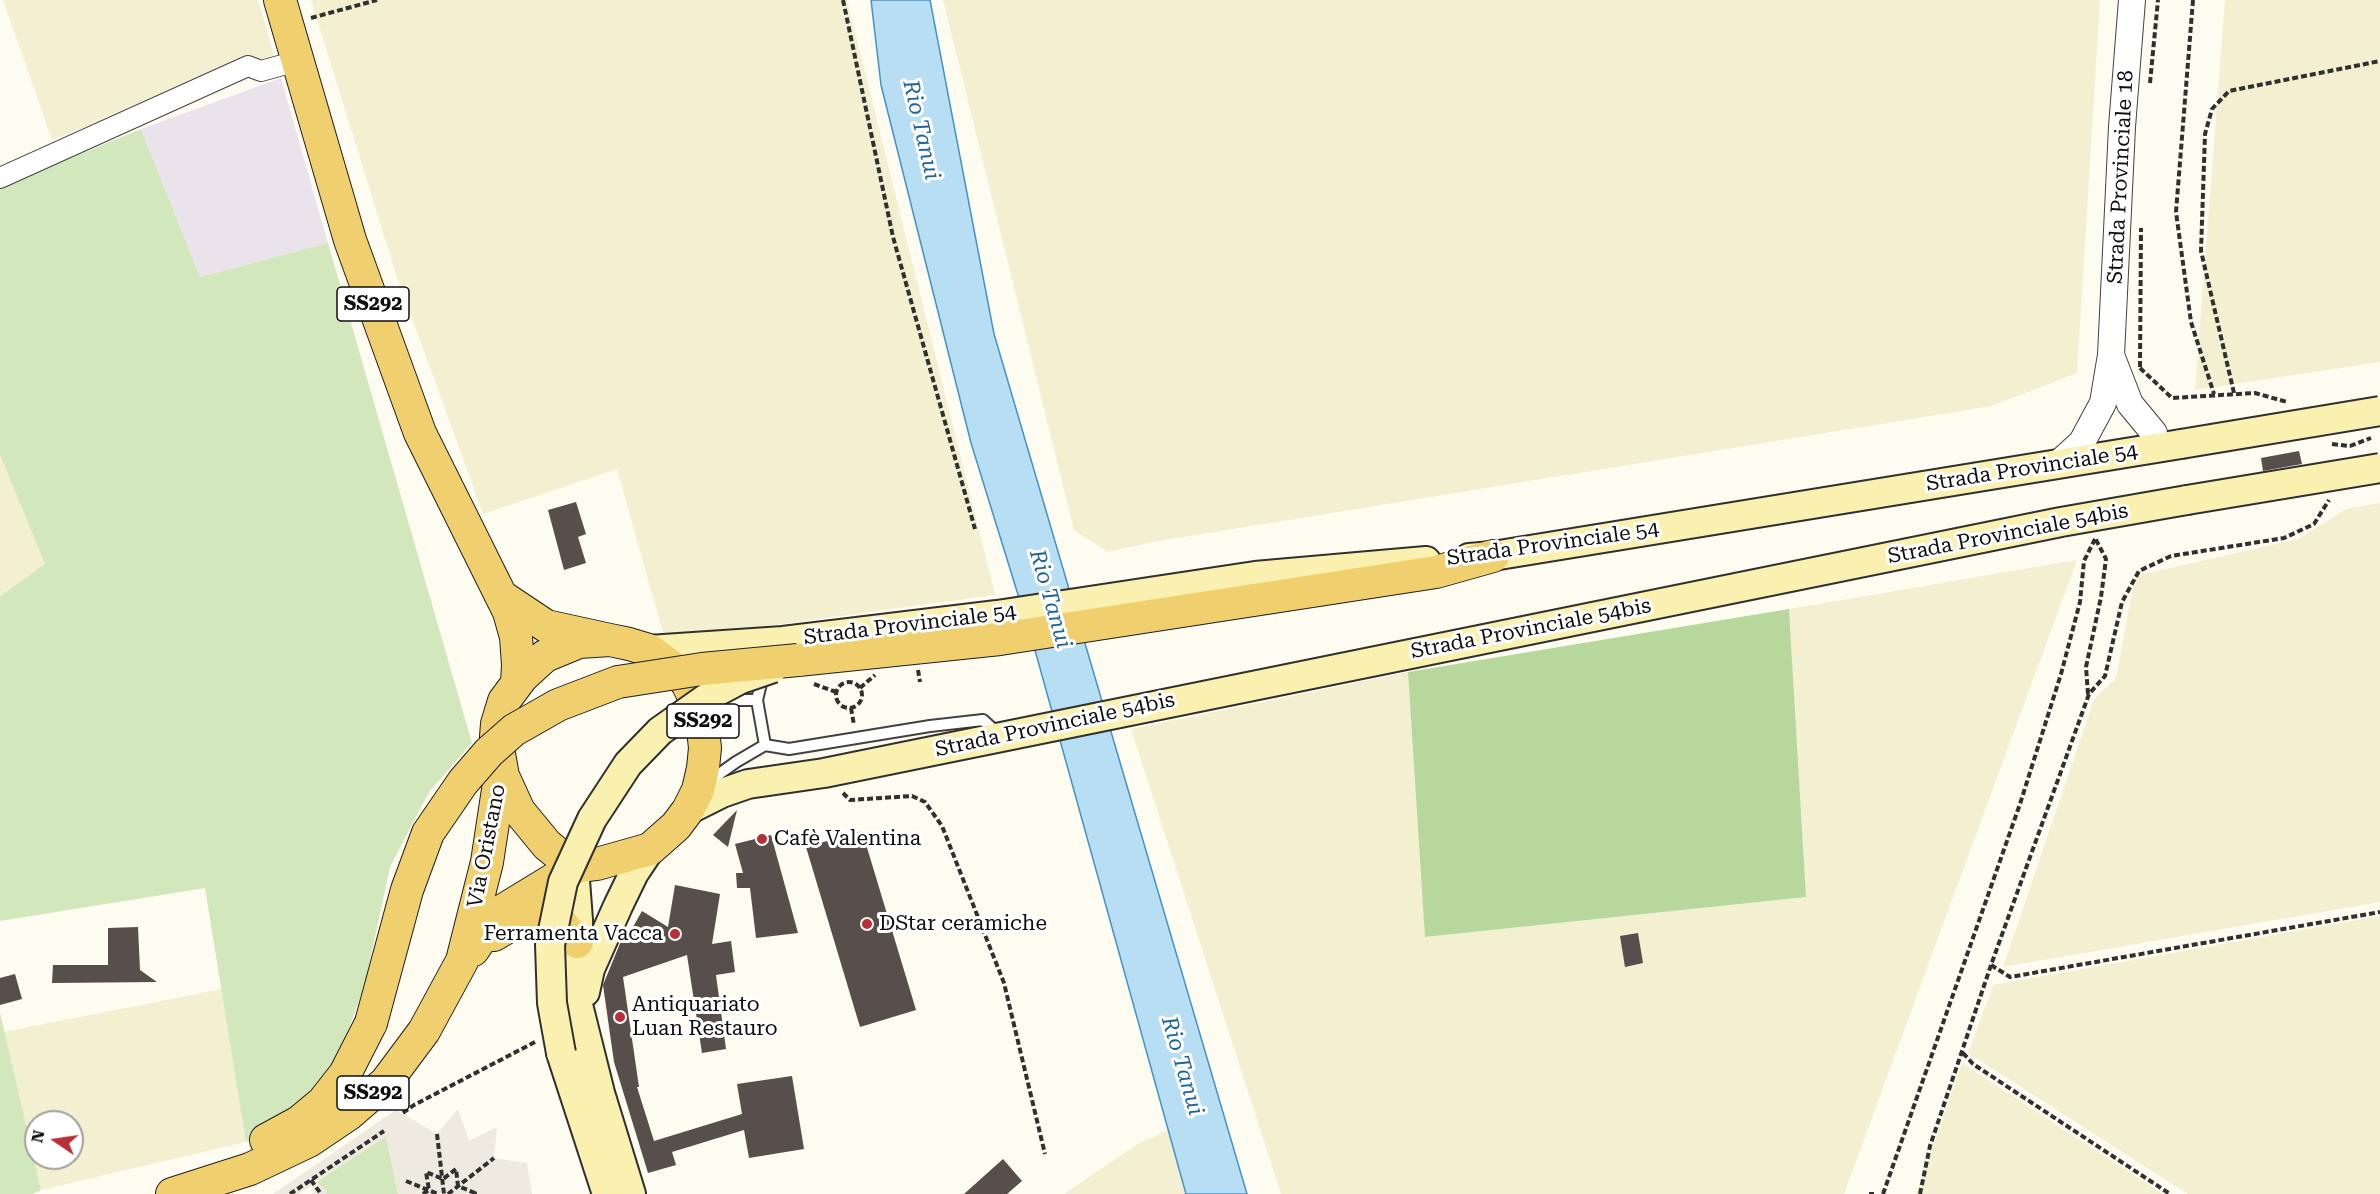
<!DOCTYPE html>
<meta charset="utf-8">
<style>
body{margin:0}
#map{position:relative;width:2380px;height:1194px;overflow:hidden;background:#fefbf1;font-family:"Roboto Serif",serif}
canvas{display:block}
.north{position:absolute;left:24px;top:1110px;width:60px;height:60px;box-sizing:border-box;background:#fff;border:2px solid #9f9f9f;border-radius:50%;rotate:283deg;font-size:16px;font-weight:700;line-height:24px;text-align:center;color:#0e0e0e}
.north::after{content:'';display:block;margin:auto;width:21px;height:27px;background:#b72e36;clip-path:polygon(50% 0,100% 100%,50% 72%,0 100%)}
</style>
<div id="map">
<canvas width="2380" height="1194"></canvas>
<div class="north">N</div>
</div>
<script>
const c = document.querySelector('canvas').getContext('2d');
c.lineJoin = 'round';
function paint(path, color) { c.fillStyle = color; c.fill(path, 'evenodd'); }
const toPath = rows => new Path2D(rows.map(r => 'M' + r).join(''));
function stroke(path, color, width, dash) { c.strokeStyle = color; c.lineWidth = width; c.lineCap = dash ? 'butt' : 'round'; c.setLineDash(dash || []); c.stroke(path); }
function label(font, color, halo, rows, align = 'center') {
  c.font = font + ' "Roboto Serif",serif'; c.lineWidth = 6; c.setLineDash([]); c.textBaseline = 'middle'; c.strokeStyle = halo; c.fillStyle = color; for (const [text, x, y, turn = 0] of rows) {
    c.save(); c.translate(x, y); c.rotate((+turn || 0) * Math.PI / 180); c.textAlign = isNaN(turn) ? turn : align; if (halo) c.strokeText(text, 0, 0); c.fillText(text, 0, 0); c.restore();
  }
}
paint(toPath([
 [281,78,328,243,200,277,141,129]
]), '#ebe3ec');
paint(toPath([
 [3,0,258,0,274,55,52,140],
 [311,0,847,0,995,595,665,640,617,469,483,514,395,271],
 [943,0,2100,0,2077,373,1992,406,1153,542,1108,552,1074,530],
 [2225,0,2380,0,2380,362,2195,390],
 [0,455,45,564,0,596],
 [2380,503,2380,902,2003,967,2094,699,2116,678,2135,576,2298,539,2346,509],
 [2077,560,1844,1194,1281,1194,1131,729,1408,672,1426,937,1806,897,1789,609],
 [2380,916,2380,1194,2188,1194,1968,1053,1993,985],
 [222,989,246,1142,41,1190,3,1032],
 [36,1122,72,1122,72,1158,36,1158],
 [1962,1063,2163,1194,1916,1194],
 [1168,1130,1186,1194,1064,1194,1139,1143]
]), '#f3f0d2');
paint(toPath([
 [141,129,200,277,328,243,472,743,429,792,390,867,364,988,329,1081,285,1120,246,1142,205,888,0,921,0,596,45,564,0,455,0,187],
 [0,1013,41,1190,32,1194,0,1194],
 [386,1136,398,1194,325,1194,327,1192,316,1182]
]), '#d3e7bc');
paint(toPath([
 [1789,609,1806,897,1425,937,1408,672]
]), '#b7d79c');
paint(toPath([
 [458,1109,469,1141,497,1127,494,1158,527,1163,532,1194,398,1194,386,1137,316,1181,327,1191,325,1194,314,1194,312,1186,298,1194,273,1194,396,1110,437,1134]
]), '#eeeadf');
const water = toPath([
 [871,0,930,0,994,334,1247,1194,1186,1194,1033,643,971,443,881,85,871,0]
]);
paint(water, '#b8def3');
stroke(water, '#4393c6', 1.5);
paint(toPath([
 [2299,451,2302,464,2263,471,2261,458],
 [576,502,586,534,578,537,586,563,564,570,548,510],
 [737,810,728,847,713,835],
 [862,831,916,1010,860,1027,806,847],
 [771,835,798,933,756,938,750,888,737,888,736,873,743,873,735,844],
 [675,885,720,894,712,944,731,941,735,972,716,975,726,1049,702,1053,687,955,623,977,639,1087,637,1087,654,1141,742,1114,737,1084,792,1076,804,1149,749,1158,744,1130,672,1152,676,1165,648,1173,614,1062,603,985,621,941,624,943,642,911,668,927],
 [138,927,140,970,157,982,52,983,53,965,108,965,108,928],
 [1638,933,1643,963,1625,967,1620,936],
 [15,974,22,999,0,1005,0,978],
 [1003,1159,1022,1181,1007,1194,964,1194]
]), '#564f4b');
const service = toPath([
 [763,675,757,700,765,745],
 [716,700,757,700],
 [708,782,736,762,765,745,789,749,930,726,983,720,997,733]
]);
const minor = toPath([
 [0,178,248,66,261,71,297,61]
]);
const tertiary = toPath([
 [2111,355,2130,404,2154,433],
 [2060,462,2082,442,2103,403,2111,355,2122,127,2132,0]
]);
const secondary = toPath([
 [1469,558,1493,556,2181,444],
 [649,650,783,641,997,615,1255,576,1426,561],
 [688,810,722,793,748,784,824,773,2061,522,2187,500],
 [574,867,578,920,577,1001,600,1093,631,1194],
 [585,992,590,969,618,906,634,873,650,849],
 [561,1053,607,1194]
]);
const primary = toPath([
 [280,0,350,240,420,433,509,612,516,637,518,665,517,683],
 [501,596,546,626,610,640,629,644,649,650,676,670,687,683,701,711,705,748,703,768,698,790,688,810,676,826,650,849,597,864,574,867,547,845,519,811,503,776,496,737,497,724,504,701,522,677,545,656,579,642,610,640],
 [798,660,1000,639,1436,572,1493,556],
 [494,935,521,919,535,916,560,922,577,942],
 [473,950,497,914,574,867],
 [266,1140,299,1122,323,1102,345,1074,371,1023],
 [172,1194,250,1169,309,1141,349,1114,386,1082,424,1031,462,961,487,862,501,770]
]);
stroke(service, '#414141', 14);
stroke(minor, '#414141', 22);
stroke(tertiary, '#414141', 28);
stroke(secondary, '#303030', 32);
stroke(primary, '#1f1f1f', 34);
stroke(toPath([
 [843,0,893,237,975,529],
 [2193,0,2176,212,2191,322,2214,394],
 [311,18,377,0],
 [2150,83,2158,0],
 [2140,367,2141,228],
 [2140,368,2172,398,2255,393,2287,402],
 [2234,393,2201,251,2205,134,2212,109,2229,91,2380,61],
 [2332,444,2350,446,2371,438],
 [918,670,920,682],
 '836 695a13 13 0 1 1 26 0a13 13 0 1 1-26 0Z',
 [814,684,836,692],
 [860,688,875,675],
 [2088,694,2086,667,2101,597,2106,559,2095,538],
 [851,708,854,725],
 [843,793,850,800,912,796,925,802,942,826,1004,983,1045,1154],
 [1991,965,2010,977,2380,912],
 [1963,1053,1973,1064,2170,1194],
 [403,1113,414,1105,537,1041],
 [437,1134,444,1194],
 [311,1180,321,1194],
 [406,1181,438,1194],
 [290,1194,384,1131],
 [423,1194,429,1190,426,1172,443,1179,456,1169,458,1186,475,1193,473,1194],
 [448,1194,494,1158],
 [1869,1194,1874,1194],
 [1883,1194,2020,804,2061,674,2080,602,2084,561,2095,539],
 [1920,1194,1930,1146,1991,965,2089,694,2105,676,2122,602,2139,571,2171,556,2284,538,2314,524,2329,500]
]), '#303030', 4, [6, 3]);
stroke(service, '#fff', 10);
stroke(minor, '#fff', 20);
stroke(tertiary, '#fff', 26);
stroke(secondary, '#faf1b0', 28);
stroke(primary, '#f0cf6e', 32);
const secondaryBridge = toPath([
 [2181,444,2380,411],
 [2187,500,2380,468],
 [561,1053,552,1003,550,945,563,882,592,819,628,764,660,731,711,695,741,679,773,668]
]);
const primaryBridge = toPath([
 [371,1023,407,890,428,833,463,782,489,752,514,730,558,705,618,682,702,669,798,660]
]);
stroke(secondaryBridge, '#303030', 32, []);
stroke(primaryBridge, '#1f1f1f', 34, []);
stroke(secondaryBridge, '#faf1b0', 28);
stroke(primaryBridge, '#f0cf6e', 32);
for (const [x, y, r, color] of [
 [762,839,6,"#b72e36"],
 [867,924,6,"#b72e36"],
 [675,934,6,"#b72e36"],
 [620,1017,6,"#b72e36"]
]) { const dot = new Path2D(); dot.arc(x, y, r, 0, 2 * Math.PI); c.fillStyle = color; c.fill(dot); stroke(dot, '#fff', 2); }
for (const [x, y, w] of [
 [373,304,72],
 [703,721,72],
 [373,1093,72]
]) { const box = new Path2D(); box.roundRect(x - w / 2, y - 17, w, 34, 4.5); c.fillStyle = '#fff'; c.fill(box); stroke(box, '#0e0e0e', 1.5); }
label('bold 20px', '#0e0e0e', null, [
 ["SS292",373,304],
 ["SS292",703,721],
 ["SS292",373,1093]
]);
label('21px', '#0e0e0e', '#fff', [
 ["Strada Provinciale 18",2121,177,-87],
 ["Strada Provinciale 54",2032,468,-9],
 ["Strada Provinciale 54bis",2008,534,-11],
 ["Strada Provinciale 54",1553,544,-8],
 ["Strada Provinciale 54",910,625,-7],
 ["Strada Provinciale 54bis",1531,629,-11],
 ["Strada Provinciale 54bis",1055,725,-12],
 ["Via Oristano",487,846,-79]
]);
label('21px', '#0e0e0e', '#fff', [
 ["Cafè Valentina",774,839],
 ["DStar ceramiche",879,924],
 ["Ferramenta Vacca",663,934,"right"],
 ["Antiquariato",632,1005],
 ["Luan Restauro",632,1029]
], 'left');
label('italic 22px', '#1e659a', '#fff', [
 ["Rio Tanui",921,130,77],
 ["Rio Tanui",1050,599,74],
 ["Rio Tanui",1182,1066,74]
]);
</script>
